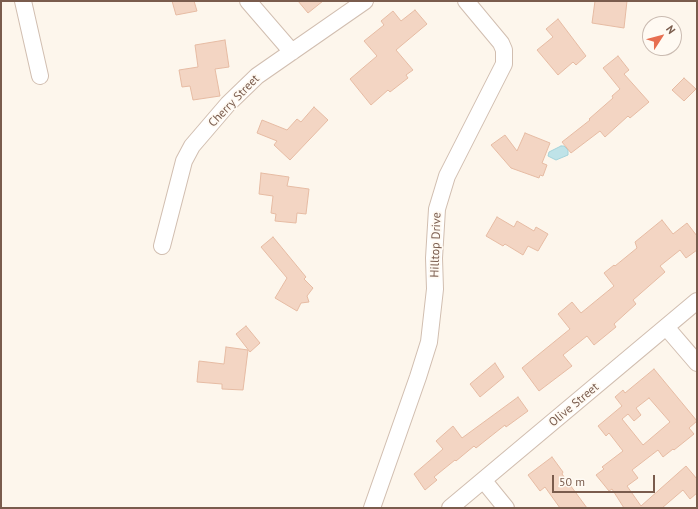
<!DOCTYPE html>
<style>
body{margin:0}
#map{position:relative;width:698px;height:509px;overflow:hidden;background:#fdf6ec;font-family:"PT Sans",sans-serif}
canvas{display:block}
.frame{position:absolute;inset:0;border:2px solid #7a5c4d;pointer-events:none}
.north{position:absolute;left:642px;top:16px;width:40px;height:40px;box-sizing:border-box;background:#fffaf3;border:1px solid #cabbb1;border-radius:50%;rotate:54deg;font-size:11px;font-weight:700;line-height:16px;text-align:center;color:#7a5c4d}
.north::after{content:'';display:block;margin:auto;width:14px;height:18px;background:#e76f51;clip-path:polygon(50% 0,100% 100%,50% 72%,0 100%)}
.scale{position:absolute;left:552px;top:475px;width:103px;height:18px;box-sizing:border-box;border:2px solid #7a5c4d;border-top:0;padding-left:5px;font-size:12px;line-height:14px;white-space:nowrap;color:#7a5c4d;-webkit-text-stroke:3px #fffaf3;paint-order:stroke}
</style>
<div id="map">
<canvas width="698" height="509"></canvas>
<div class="frame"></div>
<div class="north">N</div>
<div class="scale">50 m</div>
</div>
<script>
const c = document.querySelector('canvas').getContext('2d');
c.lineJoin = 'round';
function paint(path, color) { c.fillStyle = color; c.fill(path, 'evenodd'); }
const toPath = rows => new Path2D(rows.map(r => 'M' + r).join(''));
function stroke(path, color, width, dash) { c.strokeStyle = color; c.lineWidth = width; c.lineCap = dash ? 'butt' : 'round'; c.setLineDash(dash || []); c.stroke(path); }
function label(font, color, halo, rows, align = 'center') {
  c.font = font + ' "PT Sans",sans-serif'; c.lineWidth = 3.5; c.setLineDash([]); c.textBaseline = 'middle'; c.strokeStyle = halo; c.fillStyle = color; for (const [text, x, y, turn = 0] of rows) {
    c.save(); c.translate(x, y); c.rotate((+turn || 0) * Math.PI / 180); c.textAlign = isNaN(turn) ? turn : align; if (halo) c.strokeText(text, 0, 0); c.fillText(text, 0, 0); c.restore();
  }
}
const water = toPath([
 [561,146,564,146,568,150,568,155,556,160,548,156,549,152,561,146]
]);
paint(water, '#bfe3e8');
stroke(water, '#a5d3da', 1);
const building = toPath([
 [172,1,194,1,197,11,176,15,172,1],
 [298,1,323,1,308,13,298,1],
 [595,1,627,1,624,28,592,23,595,1],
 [415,10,427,24,396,50,413,70,406,75,408,78,390,92,388,90,371,105,350,79,377,56,364,41,384,25,381,21,393,11,401,21,415,10],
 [558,19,586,56,576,65,573,62,558,75,537,50,553,37,546,29,558,19],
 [225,40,229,67,215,69,220,96,193,100,190,86,182,87,179,70,198,67,195,45,225,40],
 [618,56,629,70,624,74,649,102,630,118,628,116,605,137,600,131,571,153,562,142,590,120,589,119,613,98,612,96,620,89,603,68,618,56],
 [684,78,696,89,684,101,672,90,684,78],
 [314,107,328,120,290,160,274,145,277,141,257,133,262,120,287,130,297,119,301,122,314,107],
 [525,133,550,143,542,163,547,165,543,176,540,175,539,178,511,168,491,145,505,135,517,151,525,133],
 [261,173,289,177,287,186,309,189,306,214,297,213,296,223,275,221,276,214,271,213,273,196,259,194,261,173],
 [497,217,514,227,517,221,534,231,536,227,548,234,538,251,528,246,523,255,505,244,503,246,486,236,497,217],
 [662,220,673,234,687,223,697,236,697,250,686,258,680,250,660,266,665,272,633,300,636,304,614,324,616,327,594,345,587,336,563,355,572,366,539,391,522,368,570,329,558,314,572,302,581,313,614,286,604,273,614,265,615,266,637,248,635,242,662,220],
 [273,237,306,277,304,279,313,288,307,296,309,302,301,303,297,311,275,298,287,278,261,247,273,237],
 [246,326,260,343,250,352,236,334,246,326],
 [226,347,248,350,243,390,222,389,222,384,197,382,199,361,224,364,226,347],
 [495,363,504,377,480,397,470,384,495,363],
 [654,369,697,421,689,428,694,434,674,450,673,449,663,457,658,450,632,470,638,478,627,486,641,506,686,466,697,479,697,493,690,499,683,490,662,508,624,508,612,489,609,491,596,475,604,469,602,467,623,451,609,433,606,436,598,426,622,406,615,397,623,390,625,393,654,369],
 [649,398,670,422,643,445,622,419,628,414,634,421,641,415,636,408,649,398],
 [518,397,528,411,506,427,505,425,476,448,474,446,456,461,455,460,434,477,437,480,425,490,414,474,443,449,436,441,453,426,462,438,518,397],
 [552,457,563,472,562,474,587,508,560,508,545,487,540,491,528,475,552,457]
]);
paint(building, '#f3d5c3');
stroke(building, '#e6bba3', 1);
const street = toPath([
 [23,1,40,76],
 [248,1,292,52],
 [162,246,184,161,192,146,228,104,257,76,365,1],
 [666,327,697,363],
 [484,481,506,508],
 [372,508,418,377,429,342,435,289,434,258,437,209,447,176,504,64,504,50,501,43,466,1],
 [450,508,697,301]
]);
stroke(street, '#d1beb0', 18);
stroke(street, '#fff', 16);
label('12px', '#7a5c4d', '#fffaf3', [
 ["Cherry Street",234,101,-46],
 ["Hilltop Drive",436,245,-88],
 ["Olive Street",574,405,-40]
]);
</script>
